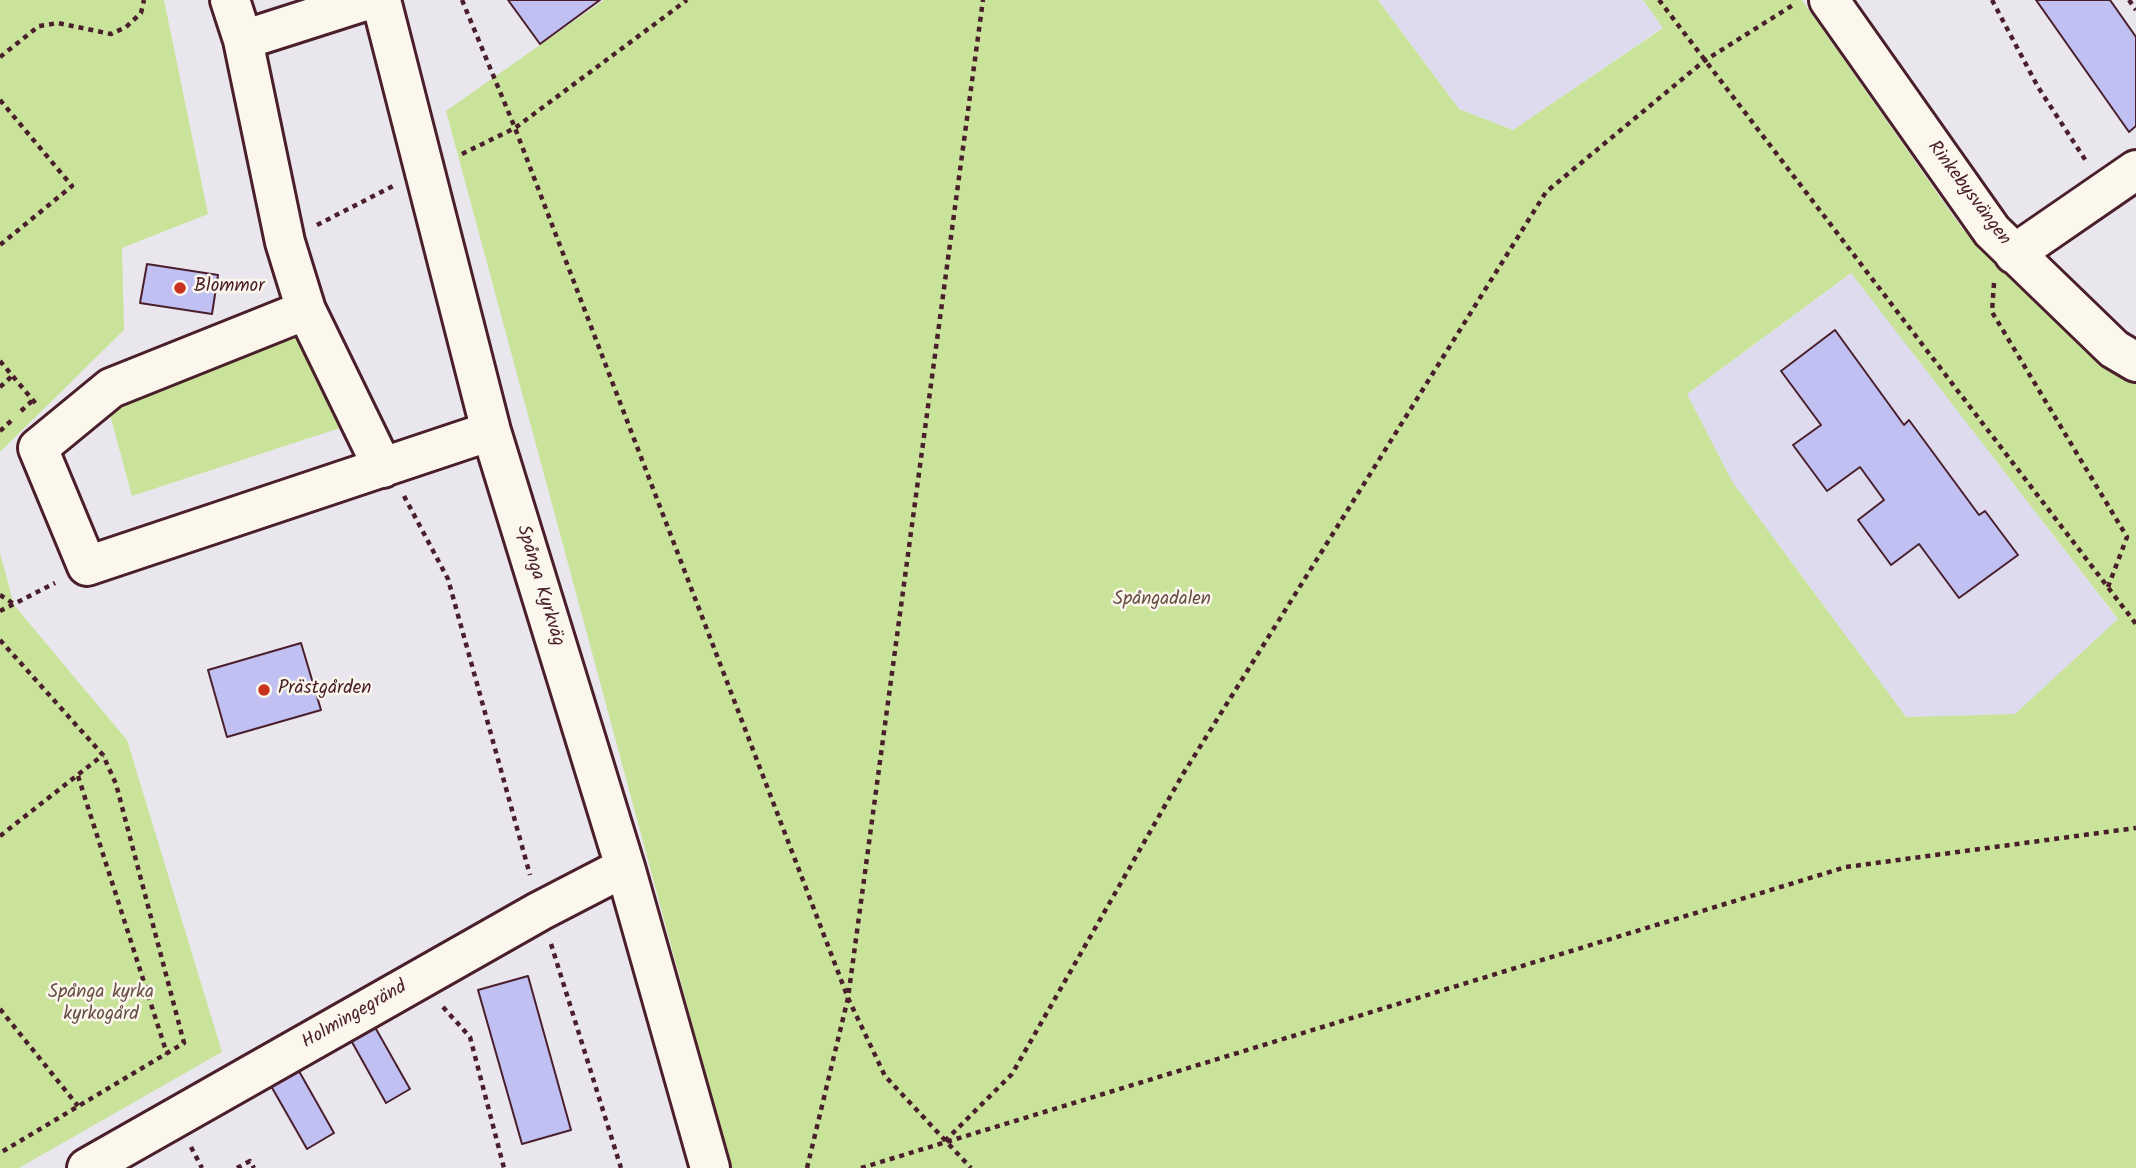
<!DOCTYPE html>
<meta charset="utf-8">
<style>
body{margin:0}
canvas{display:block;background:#eae6ee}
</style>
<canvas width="2136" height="1168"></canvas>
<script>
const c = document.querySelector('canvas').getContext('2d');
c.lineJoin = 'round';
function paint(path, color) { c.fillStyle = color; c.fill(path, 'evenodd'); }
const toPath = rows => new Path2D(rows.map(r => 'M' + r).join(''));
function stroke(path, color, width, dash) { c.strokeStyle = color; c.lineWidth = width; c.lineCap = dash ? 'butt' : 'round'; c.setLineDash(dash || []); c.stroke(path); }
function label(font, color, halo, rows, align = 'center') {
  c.font = font + ' Kalam,sans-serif'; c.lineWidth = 5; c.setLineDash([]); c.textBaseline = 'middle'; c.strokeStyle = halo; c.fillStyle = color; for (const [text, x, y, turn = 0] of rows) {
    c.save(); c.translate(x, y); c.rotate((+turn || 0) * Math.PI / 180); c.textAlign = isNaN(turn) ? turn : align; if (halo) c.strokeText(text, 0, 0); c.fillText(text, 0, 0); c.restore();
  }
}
paint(toPath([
 [1378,0,1643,0,1663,27,1513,130,1459,109],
 [1852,273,2118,620,2015,714,1906,717,1733,483,1687,394]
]), '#dedbef');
paint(toPath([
 [0,0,164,0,208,214,122,248,124,330,0,452],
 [604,0,1378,0,1459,109,1513,130,1663,28,1643,0,1802,0,1961,227,2102,368,2136,384,2136,1168,731,1168,446,111],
 [1851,273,2118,619,2015,714,1906,717,1733,483,1687,394],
 [297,329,349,425,132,496,109,411],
 [0,553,14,605,127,740,222,1052,19,1168,0,1168]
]), '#c9e49a');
const building = toPath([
 [508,0,600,0,540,44,508,0],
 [2036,0,2110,0,2136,37,2136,126,2129,132,2036,0],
 [147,264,218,275,212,314,140,303,147,264],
 [1835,330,1904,425,1909,420,1979,515,1985,511,2018,555,1959,598,1919,544,1891,565,1858,520,1884,500,1860,467,1827,491,1793,445,1821,425,1781,371,1835,330],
 [301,643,321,710,227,737,208,670,301,643],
 [528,976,571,1130,522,1144,478,990,528,976],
 [367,1013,410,1089,386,1103,343,1026,367,1013],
 [291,1057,334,1133,307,1149,263,1072,291,1057]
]);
paint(building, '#c1c0f2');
stroke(building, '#4a1f2b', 2);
const minor = toPath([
 [230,0,243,40,285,242,306,310,383,468],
 [381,0,491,431,625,867,710,1168],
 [1829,0,1992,231,2114,349,2136,362],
 [243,40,368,0],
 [2014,254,2136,170],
 [306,310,111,388,38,448,87,566,491,431],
 [87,1168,540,911,625,867]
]);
stroke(minor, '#4a1f2b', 44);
stroke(toPath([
 [462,0,515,128,848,998,885,1076,971,1168],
 [1659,0,2136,624],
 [1992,0,2038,87,2086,161],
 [2129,0,2136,10],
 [0,57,39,26,58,23,111,34,126,27,141,13,144,0],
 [0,100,72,186,0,245],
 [462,154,515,128,687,0],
 [317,225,393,186],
 [1994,283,1992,312,2127,537,2108,587],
 [0,361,37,405],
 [0,387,12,376],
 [21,411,33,400],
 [0,431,12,420],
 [404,496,448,579,530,875],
 [0,595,14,604],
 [0,611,55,583],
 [0,640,103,755,116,784,184,1043,0,1153],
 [78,776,167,1054],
 [0,836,103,755],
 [551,944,621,1168],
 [443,1007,470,1037,504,1168],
 [0,1009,78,1106],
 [945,1141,1012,1074,1183,774,1546,192,1704,61,1793,5],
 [191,1147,202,1168],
 [237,1168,250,1161,254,1168],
 [807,1168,848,998,983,0],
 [861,1168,1846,867,2136,828]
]), '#4a1f2b', 4.5, [5, 5]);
stroke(minor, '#fbf7ec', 38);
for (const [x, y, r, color] of [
 [180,288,7,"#c8321e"],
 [264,690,7,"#c8321e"]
]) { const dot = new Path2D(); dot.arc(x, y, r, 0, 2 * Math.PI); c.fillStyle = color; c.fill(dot); stroke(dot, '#fbf7ec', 2.5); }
label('19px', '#4a1f2b', '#fbf7ec', [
 ["Rinkebysvängen",1968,194,53],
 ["Spånga Kyrkväg",539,586,73],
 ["Holmingegränd",355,1016,-30]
]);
label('19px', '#4a1f2b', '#fbf7ec', [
 ["Blommor",194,288],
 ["Prästgården",278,690]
], 'left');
label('19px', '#6a5047', '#fbf7ec', [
 ["Spångadalen",1162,601],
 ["Spånga kyrka",101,994],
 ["kyrkogård",101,1016]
]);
</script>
